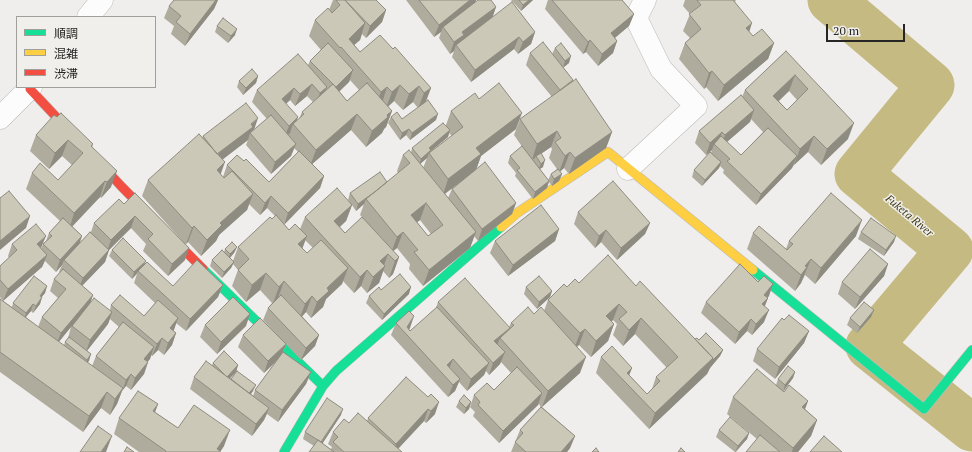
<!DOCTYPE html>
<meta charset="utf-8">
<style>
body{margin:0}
#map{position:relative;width:972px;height:452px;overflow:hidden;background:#efeeec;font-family:"PT Serif","Noto Sans JP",serif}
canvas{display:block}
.legend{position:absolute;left:16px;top:16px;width:140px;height:72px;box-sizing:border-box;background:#f0efeb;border:1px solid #a09f9c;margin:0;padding:5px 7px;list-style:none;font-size:12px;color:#272625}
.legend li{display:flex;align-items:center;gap:8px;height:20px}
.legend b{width:20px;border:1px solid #a09f9c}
.scale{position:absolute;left:826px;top:24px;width:79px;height:18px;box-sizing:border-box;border:2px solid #272625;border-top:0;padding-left:5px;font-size:12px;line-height:14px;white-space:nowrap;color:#272625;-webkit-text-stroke:3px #f0efeb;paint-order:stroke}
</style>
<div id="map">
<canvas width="972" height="452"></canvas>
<ul class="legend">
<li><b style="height:5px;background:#16e098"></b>順調</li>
<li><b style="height:5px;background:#ffcf43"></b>混雑</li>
<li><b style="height:5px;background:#f24e42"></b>渋滞</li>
</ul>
<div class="scale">20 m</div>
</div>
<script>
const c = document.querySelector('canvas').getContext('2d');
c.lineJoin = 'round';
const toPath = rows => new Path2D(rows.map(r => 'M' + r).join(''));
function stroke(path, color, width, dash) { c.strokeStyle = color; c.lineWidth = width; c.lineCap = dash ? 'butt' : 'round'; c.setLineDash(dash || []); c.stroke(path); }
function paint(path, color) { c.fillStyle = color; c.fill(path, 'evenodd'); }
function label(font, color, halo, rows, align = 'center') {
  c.font = font + ' "PT Serif",serif'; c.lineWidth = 3; c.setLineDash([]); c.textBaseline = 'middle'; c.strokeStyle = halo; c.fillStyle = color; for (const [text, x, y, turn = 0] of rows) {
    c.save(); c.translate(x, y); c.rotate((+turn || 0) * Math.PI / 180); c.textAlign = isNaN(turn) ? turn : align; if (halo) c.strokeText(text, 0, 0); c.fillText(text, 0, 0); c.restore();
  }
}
stroke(toPath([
 [831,0,931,85,858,174,950,250,869,346,972,428]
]), '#c5ba82', 47);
const street = toPath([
 [88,17,102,0],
 [0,118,31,87],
 [628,169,696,106,661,69,636,18,645,0]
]);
const fast = toPath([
 [203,269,323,386],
 [753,270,924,409,972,350],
 [284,452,323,386,336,371,501,227]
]);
const slow = toPath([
 [501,227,517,213,608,152,753,270]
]);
const jam = toPath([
 [30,89,122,187,203,269]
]);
stroke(street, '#bdbcba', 23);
stroke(fast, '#bdbcba', 10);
stroke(slow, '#bdbcba', 10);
stroke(jam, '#bdbcba', 10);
stroke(street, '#fdfcfc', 22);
stroke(fast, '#16e098', 9);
stroke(slow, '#ffcf43', 9);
stroke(jam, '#f24e42', 9);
paint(toPath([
 [174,0,218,0,214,9,185,46,171,34,174,26,164,18,169,6],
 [333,0,376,0,386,10,382,22,366,38,362,34,360,40,354,45,360,52,393,49,431,88,425,102,436,120,410,140,406,135,400,140,388,123,391,117,402,119,418,108,413,102,403,110,394,101,388,107,392,111,386,127,384,129,382,133,366,147,351,130,312,164,324,176,320,188,284,224,289,230,300,229,305,217,350,203,348,200,350,193,387,182,398,173,397,171,403,155,411,153,412,148,446,125,451,111,479,99,516,129,481,156,476,170,516,203,512,214,478,241,474,236,470,248,423,286,409,269,410,264,397,248,393,251,399,257,393,274,389,278,383,271,379,283,367,293,361,286,354,293,343,281,342,284,326,299,323,307,311,318,306,312,302,316,319,335,315,346,301,360,263,320,268,308,272,303,260,290,246,302,232,286,238,270,233,264,231,268,222,278,210,266,212,260,224,252,225,249,237,247,234,253,230,258,233,261,238,247,275,216,267,208,260,215,249,204,247,210,219,235,216,241,201,256,188,242,186,244,185,260,168,276,143,251,146,244,131,228,109,250,105,262,82,286,93,295,90,303,110,310,111,305,144,316,155,303,134,283,137,274,132,279,109,256,112,250,144,265,173,286,223,285,218,297,186,331,176,323,173,331,176,333,172,345,164,355,158,350,152,356,151,355,150,359,147,362,148,362,144,374,131,390,126,386,122,391,117,404,110,415,101,408,83,432,0,372,0,299,12,307,13,303,47,286,45,293,42,297,40,304,33,313,31,311,26,317,38,327,42,317,58,298,50,291,54,279,60,273,59,272,62,265,56,272,45,261,42,267,3,301,0,297,0,266,9,258,8,256,12,244,41,248,41,249,43,244,46,241,49,233,60,221,26,189,32,173,58,180,72,165,62,156,49,169,30,151,36,135,57,117,93,144,92,148,111,187,101,198,100,197,72,226,82,236,79,243,91,232,94,223,124,204,184,243,142,196,148,180,202,138,203,136,254,130,267,119,252,102,257,90,308,65,310,61,321,50,309,36,315,20,329,10],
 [350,80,359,90,347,101,339,92,349,82],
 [307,96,313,102,302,112,299,119,297,120,286,104,290,100,295,106],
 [449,133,452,136,430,152,431,151,448,137],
 [248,140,246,145,271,174,291,156,294,148,298,152,269,182,244,161,227,165,223,177,220,174,222,159],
 [427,158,423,168,420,164],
 [476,170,452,189,448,198,445,194],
 [364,204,360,215,362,217,345,233,340,227,346,221,352,205,356,211],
 [420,220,431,234,428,236,417,222],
 [305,240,313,248,307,253,302,249],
 [110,319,119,327,96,356,92,366,87,362,91,354,87,351,108,324],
 [71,327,68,338,65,342,64,345,59,342],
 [406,0,476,0,476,2,496,7,492,17,535,32,531,44,518,54,514,49,471,82,452,57,454,51,450,54,439,38,441,32,434,37],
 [511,0,533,0,521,11],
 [548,0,622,0,634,14,629,26,615,38,617,41,613,53,598,66,586,52,583,54,545,9],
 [685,0,736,0,735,2,749,32,753,36,774,43,768,59,718,101,706,87,704,89,679,59,685,43,690,38,683,31,690,14,683,6],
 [217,26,235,35,228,43,215,32],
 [555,48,569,63,563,67,573,80,572,82,612,132,606,148,569,174,564,168,560,172,562,174,559,181,552,186,549,182,547,188,533,199,515,176,516,173,508,163,510,156,523,148,514,135,520,119,552,97,526,65,530,53,552,54],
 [551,147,552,149,549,158,557,169,551,174,548,180,540,169,543,167,541,154],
 [786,51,848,139,821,165,808,152,794,165,792,168,756,205,723,173,724,170,720,166,719,168,702,186,692,177,694,170,711,153,712,150,706,155,695,143,699,131,742,97,745,90],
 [789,91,797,100,787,110,779,101],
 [751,119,763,132,741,155,727,142,750,122],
 [258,76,256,83,243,95,237,87,239,81],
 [578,212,650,223,645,234,617,260,601,242,595,248,574,224],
 [559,229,555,241,508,276,490,253,495,241],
 [861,232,894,242,884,256,858,239],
 [753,233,786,249,789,241,856,236,815,284,805,275,801,283,795,291,747,249],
 [888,264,884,276,855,309,838,294,842,282],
 [579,283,636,286,695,339,699,340,723,350,720,356,710,368,707,374,649,429,596,373,601,357,632,368,629,375,647,394,652,389,656,377,667,368,635,334,623,346,613,335,617,324,613,320,611,322,614,324,608,341,591,357,579,345,577,347,580,373,542,407,575,436,570,448,567,452,511,452,520,430,541,407,539,404,538,405,499,443,473,416,475,412,470,407,474,395,494,390,511,373,501,362,500,364,489,375,486,371,484,375,467,391,459,382,455,391,448,397,391,335,396,323,410,328,409,329,410,331,436,308,438,302,509,327,511,323,534,314,544,311,548,300,567,287],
 [526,287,552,291,550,297,537,309,524,294],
 [409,294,382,320,366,303,369,296],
 [769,296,767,298,768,298,765,306,764,322,752,335,747,331,735,344,701,313,706,302],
 [874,310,871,317,857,333,847,325,850,318],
 [784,320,809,331,804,343,775,379,753,361,757,349],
 [205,325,246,326,217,354,200,337],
 [243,335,286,344,283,352,311,372,306,384,278,422,267,414,264,420,252,436,190,389,194,377,212,365,213,363,238,365,236,372,230,378,253,391,251,394,253,396,255,390,276,362,264,373,238,347],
 [795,372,793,378,783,391,808,401,805,409,817,420,811,436,798,452,746,452,757,439,727,414,733,397,776,385,778,379],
 [406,377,435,414,426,423,424,421,398,449,402,452,309,452,314,446,303,439,305,432,341,415,322,443,331,449,332,447,328,444,333,432,349,423,367,421,368,418],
 [459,401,471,402,469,409,464,414,456,407],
 [158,404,155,412,178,428,224,446,220,452,139,452,114,434,119,418],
 [719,430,749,433,747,439,736,452,735,452,716,437]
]), '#afac9d');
paint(toPath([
 [216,0,218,0,214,9,185,46,190,34],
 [470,0,476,0,474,5,443,27,441,32,434,37,439,25],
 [529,0,533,0,521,11,523,5],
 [496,7,492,19,456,45,454,51,450,54,454,42,462,32],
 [386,10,382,22,366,38,370,26],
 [634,14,629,26,606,45,611,33],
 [365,23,360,40,346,52,349,39],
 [752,23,747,39,746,28],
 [237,29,235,35,228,43,231,36],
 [535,32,531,44,518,54,523,42],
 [519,37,514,49,471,82,475,70],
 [590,40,586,52,583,54,588,42],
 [617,41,613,53,598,66,602,54],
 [774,43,768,59,718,101,724,85],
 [571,56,569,63,563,68,565,61],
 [353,70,349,82,331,99,335,87],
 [712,71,706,87,704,89,709,73],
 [795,75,789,91,767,112,773,96],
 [258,76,256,83,243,95,246,88],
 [312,84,307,96,295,106,300,94],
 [400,85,394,101,386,108,392,92],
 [419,86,413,102,403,110,409,94],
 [327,87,322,99,315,105,320,93],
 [387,87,382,103,375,108,381,92],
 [294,88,290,100,278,111,282,99],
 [431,88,425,104,418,109,424,93],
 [754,110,750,122,721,147,725,135],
 [392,111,386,127,384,129,382,133,366,147,372,131,387,115],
 [522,113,516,129,481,156,476,170,443,195,448,179,476,148],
 [357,114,351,130,310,166,316,150],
 [438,114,436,120,410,140,412,133],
 [298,117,295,126,293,124,290,133,284,138,289,126],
 [258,118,254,130,250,133,248,140,213,167,217,155],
 [854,123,848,139,821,165,827,149],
 [409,129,406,135,400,140,402,133],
 [450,130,448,137,431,151,429,155,429,153,427,158,419,165,421,159,429,148],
 [557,131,551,147,536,157,536,156,535,158,532,160,537,144],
 [612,132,606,148,569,174,575,158],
 [722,132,718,144,714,144,712,150,706,155,710,143],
 [814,136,808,152,794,165,800,149],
 [68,140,62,156,49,169,55,153],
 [296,144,291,156,271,174,275,162],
 [570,152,564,168,559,172,565,156],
 [797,156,792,168,756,205,761,194],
 [545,160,543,167,538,170,541,164],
 [225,162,219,179,217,170],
 [721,162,719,168,702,186,705,180],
 [117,171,111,187,101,198,107,182],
 [562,174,559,181,552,186,554,179],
 [324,176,320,188,284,225,288,213],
 [105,181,100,197,69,230,74,213],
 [549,181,547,188,533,199,535,192],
 [388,183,366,199,364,204,356,211,358,204],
 [253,194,247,210,219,235,216,241,201,256,207,240,220,223],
 [271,196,267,208,260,215,265,203],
 [426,203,420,220,406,231,411,215],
 [516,203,512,214,478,241,482,229],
 [352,205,346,221,328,237,334,221],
 [30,216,26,228,0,250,0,241],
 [135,216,131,228,107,252,111,240],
 [862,220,856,236,815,284,821,268],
 [650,223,645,234,617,260,621,248],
 [194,226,188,242,186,244,192,228],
 [559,229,555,241,508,276,513,265],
 [606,230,601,242,595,248,599,236],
 [403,232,397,248,391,253,397,237],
 [476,232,470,248,423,286,429,270],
 [46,236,41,248,32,256,37,244],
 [82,236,78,248,64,260,62,265,56,272,60,260],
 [307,236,301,252,298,244],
 [896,236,894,242,884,256,886,250],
 [237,247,234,253,228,260,230,254],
 [189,248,185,260,168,276,172,264],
 [109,250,105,262,78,290,83,278],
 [388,254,383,268,385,266,379,283,367,293,380,261],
 [47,255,42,267,3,301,8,289],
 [399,257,393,274,389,278,395,261],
 [811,259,801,283,795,291,801,275,805,266],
 [146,261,143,267,138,271,137,273,132,279,134,272],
 [234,262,231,268,222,278,224,272],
 [888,264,884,276,855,309,860,297],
 [348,268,342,284,326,299,323,307,311,318,317,302,327,288],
 [367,270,361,286,354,293,360,277],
 [266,273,260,290,246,302,252,285],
 [284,281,278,298,273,303,279,287],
 [773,284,769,296,759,307,764,295],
 [223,285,218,297,186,331,190,319],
 [47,286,45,293,37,302,40,296],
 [411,287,409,294,382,320,384,314],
 [552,291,550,297,537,309,539,302],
 [93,295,89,307,72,326,71,327,56,345,61,333],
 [312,296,306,312,299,320,305,304],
 [42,297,40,304,33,313,36,306],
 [768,298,763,310,762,304],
 [33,304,31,311,24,319,26,313],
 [619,304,613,320,600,332,606,316],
 [769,310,764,322,752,335,756,324],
 [874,310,871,317,857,333,860,327],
 [112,312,108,324,86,352,90,340],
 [250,314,246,326,217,354,221,342],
 [414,316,410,328,406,334,407,327],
 [178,318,174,330,166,340,170,328],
 [641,318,635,334,623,346,629,330],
 [751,319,747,331,735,344,739,332],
 [614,324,608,341,591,357,596,341],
 [510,328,505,340,500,338,496,348,494,341],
 [585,329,579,345,574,349,580,333],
 [809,331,804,343,775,379,779,367],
 [176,333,172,345,164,355,168,343],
 [319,335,315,346,301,360,306,348],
 [162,338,158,350,152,356,157,344],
 [286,344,281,356,264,373,268,361],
 [154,347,150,359,140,371,144,359],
 [723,350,720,356,710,368,707,374,649,429,655,413,713,358],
 [505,352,500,364,489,375,493,363],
 [91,354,89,361,85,366,87,360],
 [586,357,580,373,542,407,548,391],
 [453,359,448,371,447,365],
 [148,362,144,374,131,390,135,378],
 [489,363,484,375,467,391,471,379],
 [238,365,236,372,225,383,227,377],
 [632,368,626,383,627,373],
 [311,372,306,384,278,422,282,410],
 [795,372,793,378,783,392,785,385],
 [131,374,126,386,122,391,117,404,110,415,115,399,123,389,126,380],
 [460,379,455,391,448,397,453,385],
 [256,385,253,391,246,401,248,395],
 [107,392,101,408,83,432,89,416],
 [542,393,538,405,499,443,503,431],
 [808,401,802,417,802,407],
 [439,402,435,414,426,423,431,411],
 [471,402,469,409,464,414,466,408],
 [158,404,152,420,153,411],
 [269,408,264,420,252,436,256,424],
 [343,409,341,415,319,449,321,443],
 [428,409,424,421,395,452,393,452,396,444],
 [817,420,811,436,798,452,792,452,793,448],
 [230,430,224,446,220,452,216,452,217,449],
 [749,433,747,439,735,452,738,446],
 [112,436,106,452,101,452],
 [575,436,570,448,567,452,561,452]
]), '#8e8c80');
const building = toPath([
 [174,0,216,0,190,34,176,22,181,16,169,6,174,0],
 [336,0,345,0,365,23,349,39,360,52,380,35,393,49,395,47,431,88,424,93,419,86,409,94,400,85,392,92,387,87,381,92,341,47,340,48,315,20,328,8,332,13,340,5,336,0],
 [345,0,376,0,386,10,370,26,345,0],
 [419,0,470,0,439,25,419,0],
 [478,0,491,0,496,7,462,32,464,35,454,42,443,27,478,0],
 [519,0,529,0,523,5,519,0],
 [552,0,622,0,634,14,611,33,617,41,602,54,590,40,588,42,552,0],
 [697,0,733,0,752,23,746,28,753,36,762,29,774,43,724,85,712,71,709,73,685,43,701,29,689,14,701,5,697,0],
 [512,2,535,32,523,42,519,37,475,70,456,45,512,2],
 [223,18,237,29,231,36,217,26,223,18],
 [543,42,573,80,560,90,530,53,543,42],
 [328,43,353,70,336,87,310,61,328,43],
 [561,43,571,56,565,61,555,48,561,43],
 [786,51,854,123,827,149,814,136,800,149,745,90,786,51],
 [795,75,808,89,787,110,773,96,795,75],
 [298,54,327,87,320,93,312,84,300,94,294,88,282,99,298,117,289,126,257,90,298,54],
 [252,69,258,76,246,88,239,81,252,69],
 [576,79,612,132,575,158,570,152,565,156,555,142,561,138,557,131,537,144,520,119,576,79],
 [367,83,392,111,387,115,388,117,372,131,357,114,316,150,293,124,304,114,302,112,333,84,347,101,367,83],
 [499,83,522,113,476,148,481,154,448,179,429,153,463,127,451,111,475,93,479,99,499,83],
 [741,95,754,110,725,135,722,132,710,143,699,131,741,95],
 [428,100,438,114,412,133,409,129,402,133,391,117,397,112,402,119,428,100],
 [246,103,258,118,251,124,253,127,217,154,203,136,246,103],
 [61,113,93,144,91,146,117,171,107,182,105,181,74,213,32,173,40,163,58,180,83,153,68,140,55,153,36,135,54,115,57,117,61,113],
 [271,115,296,144,275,162,250,133,271,115],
 [443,123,450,130,429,148,431,150,421,159,412,148,443,123],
 [768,128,797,156,761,194,727,161,730,159,714,144,721,136,741,155,768,128],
 [199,134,225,162,217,170,224,178,232,171,253,194,220,223,222,225,207,240,194,226,192,228,148,180,199,134],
 [522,146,549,181,535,192,517,170,520,168,510,156,522,146],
 [409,150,476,232,429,270,414,252,418,250,403,232,397,237,366,199,410,163,403,155,409,150],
 [426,203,443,225,428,236,411,215,426,203],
 [299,151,324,176,288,213,271,196,265,203,227,165,237,155,244,161,246,159,269,182,299,151],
 [710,152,721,162,705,180,694,170,710,152],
 [541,153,545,160,541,164,536,156,541,153],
 [485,162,516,203,482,229,452,189,485,162],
 [558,169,562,174,554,179,551,174,558,169],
 [380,172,387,182,376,191,358,204,350,193,380,172],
 [613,181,650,223,621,248,606,230,599,236,578,212,613,181],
 [337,188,352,205,334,221,345,233,362,217,399,257,395,261,388,254,380,261,385,266,373,277,367,270,360,277,305,217,337,188],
 [9,191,30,216,0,241,0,198,9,191],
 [135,193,189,248,172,264,148,239,153,234,135,216,111,240,94,223,119,199,124,204,135,193],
 [831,193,862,220,821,268,811,259,805,266,807,267,801,275,753,233,759,226,787,250,793,244,789,241,831,193],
 [541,205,559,229,513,265,495,241,541,205],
 [276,215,289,230,295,224,307,236,298,244,307,253,321,240,348,268,327,288,329,291,317,302,312,296,305,304,284,281,279,287,266,273,252,285,238,270,249,259,238,247,270,217,272,219,276,215],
 [63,218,82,236,60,260,43,244,52,236,49,233,63,218],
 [871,218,896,236,886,250,861,232,871,218],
 [36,224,46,236,37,244,47,255,8,289,0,280,0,266,17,250,12,244,36,224],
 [90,232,109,250,83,278,64,260,90,232],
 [123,238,146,261,134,272,112,250,123,238],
 [232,242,237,247,230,254,225,249,232,242],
 [870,249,888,264,860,297,842,282,870,249],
 [222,250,234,262,224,272,212,260,222,250],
 [608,255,636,286,640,281,713,358,655,413,601,357,612,346,632,368,627,373,647,394,660,381,656,377,678,357,641,318,629,330,619,319,627,312,619,304,606,316,614,324,596,341,585,329,580,333,548,300,564,284,567,287,575,279,579,283,608,255],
 [197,260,223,285,190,319,138,271,147,262,173,286,197,260],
 [740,264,758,282,764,276,773,284,764,295,768,298,762,304,769,310,756,324,751,319,739,332,706,302,740,264],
 [63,269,93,295,61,333,42,317,66,289,54,279,63,269],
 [400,274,411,287,384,314,369,296,379,287,381,290,400,274],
 [34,276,47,286,40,296,42,297,36,306,33,304,26,313,13,303,34,276],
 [539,276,552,291,539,302,526,287,539,276],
 [465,278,510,328,494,341,505,352,493,363,438,302,465,278],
 [120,295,144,316,158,300,178,318,170,328,176,333,168,343,162,338,157,344,111,305,120,295],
 [281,295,319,335,306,348,268,308,281,295],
 [233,297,250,314,221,342,205,325,233,297],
 [94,298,112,312,90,340,72,326,94,298],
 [0,299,123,388,115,399,107,392,89,416,0,352,0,299],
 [864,302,874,310,860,327,850,318,864,302],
 [437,307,489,363,471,379,453,359,447,365,460,379,453,385,396,323,409,311,414,316,407,327,410,331,437,307],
 [528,307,534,314,541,307,586,357,548,391,500,338,514,325,511,323,528,307],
 [789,315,809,331,779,367,757,349,782,318,784,320,789,315],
 [260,318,286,344,268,361,243,335,260,318],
 [123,322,154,347,144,359,148,362,135,378,131,374,126,380,96,356,123,322],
 [706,333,723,350,712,361,713,358,695,339,697,338,699,340,706,333],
 [69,337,91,354,87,360,65,342,69,337],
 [224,351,238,365,227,377,213,363,224,351],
 [283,352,311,372,282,410,255,390,283,352],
 [206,361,269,408,256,424,194,377,206,361],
 [788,366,795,372,785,385,778,379,788,366],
 [517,367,542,393,503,431,478,405,480,402,474,395,487,383,494,390,517,367],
 [757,369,784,392,789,385,808,401,802,407,817,420,793,448,733,397,757,369],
 [237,371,256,385,249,393,231,379,237,371],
 [406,377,428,397,431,394,439,402,431,411,428,409,396,444,368,418,406,377],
 [138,391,158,404,153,411,178,428,194,405,230,430,217,449,220,451,220,452,165,452,166,451,119,418,138,391],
 [464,395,471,402,466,408,459,401,464,395],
 [327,398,343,409,321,442,305,432,327,398],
 [541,407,575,436,561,452,526,452,515,442,523,433,520,430,541,407],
 [358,413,402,452,344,452,333,442,338,437,333,432,344,419,349,423,358,413],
 [730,417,749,433,738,446,719,430,730,417],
 [98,426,112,436,101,452,80,452,98,426],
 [760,435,780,452,746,452,760,435],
 [824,436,842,452,810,452,824,436],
 [318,440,334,452,309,452,318,440],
 [127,447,134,452,124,452,127,447],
 [596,448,599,452,592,452,596,448],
 [681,448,685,452,678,452,681,448]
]);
paint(building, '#cbc8b7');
stroke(building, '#8e8c80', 1);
label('italic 11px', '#3d3613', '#f0efeb', [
 ["Fuketa River",909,216,40]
]);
</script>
